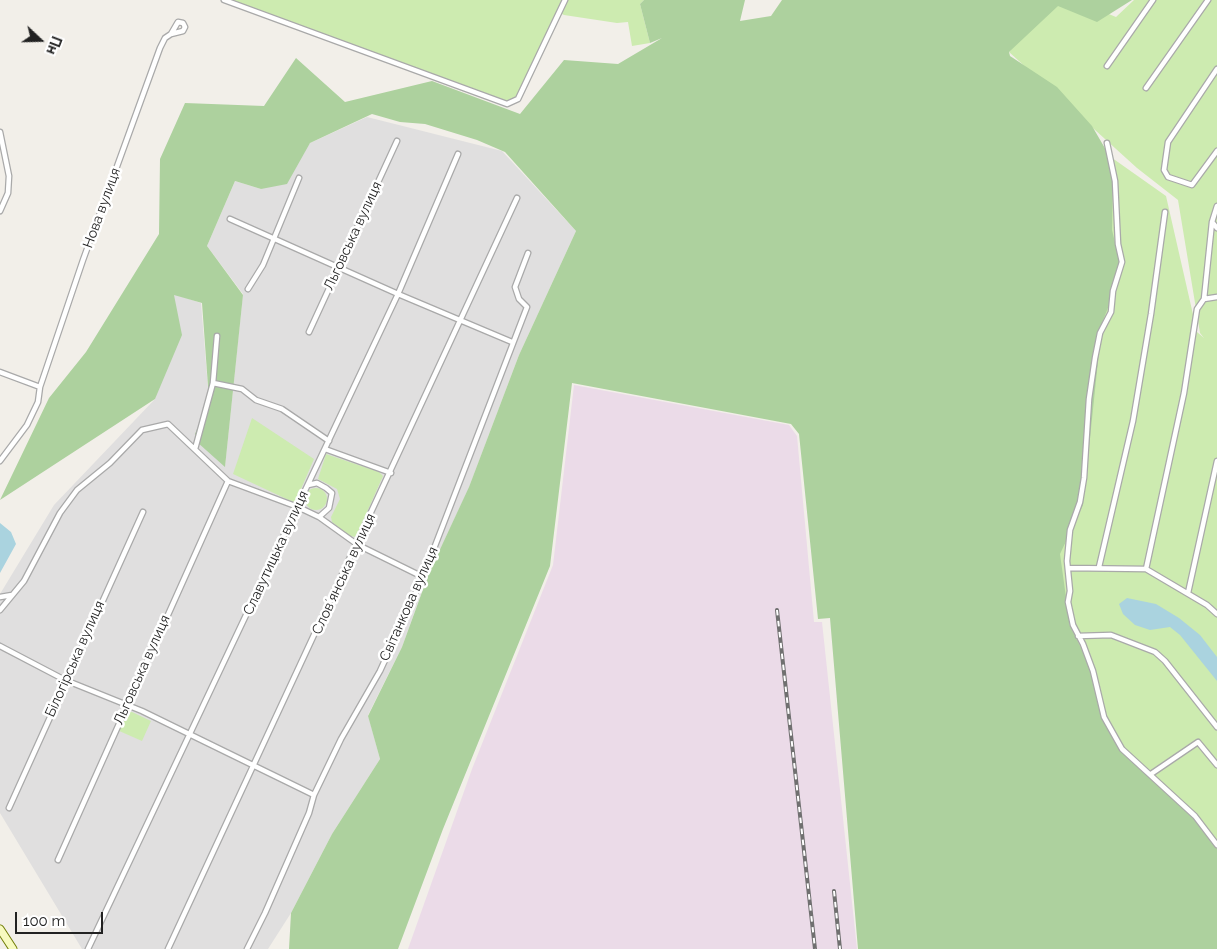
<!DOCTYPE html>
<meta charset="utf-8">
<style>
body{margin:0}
#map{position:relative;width:1217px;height:949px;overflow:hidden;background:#f2efe9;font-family:Raleway,sans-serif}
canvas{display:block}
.north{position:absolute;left:15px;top:15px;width:50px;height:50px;-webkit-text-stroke:4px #fff;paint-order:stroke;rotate:111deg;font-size:14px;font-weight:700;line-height:20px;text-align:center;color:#222}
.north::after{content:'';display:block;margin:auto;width:18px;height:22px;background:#222;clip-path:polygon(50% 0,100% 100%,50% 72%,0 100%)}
.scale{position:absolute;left:15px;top:912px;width:88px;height:22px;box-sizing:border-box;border:2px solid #222;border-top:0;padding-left:6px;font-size:15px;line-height:18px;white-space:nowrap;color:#222;-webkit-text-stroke:4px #fff;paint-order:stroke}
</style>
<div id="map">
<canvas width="1217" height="949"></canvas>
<div class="north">Пн</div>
<div class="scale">100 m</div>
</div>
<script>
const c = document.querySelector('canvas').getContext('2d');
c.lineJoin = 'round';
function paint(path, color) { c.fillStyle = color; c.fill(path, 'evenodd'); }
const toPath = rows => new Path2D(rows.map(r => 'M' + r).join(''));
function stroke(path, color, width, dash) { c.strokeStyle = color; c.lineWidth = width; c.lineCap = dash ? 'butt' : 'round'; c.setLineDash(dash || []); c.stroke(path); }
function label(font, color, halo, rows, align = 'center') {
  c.font = font + ' Raleway,sans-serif'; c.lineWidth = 5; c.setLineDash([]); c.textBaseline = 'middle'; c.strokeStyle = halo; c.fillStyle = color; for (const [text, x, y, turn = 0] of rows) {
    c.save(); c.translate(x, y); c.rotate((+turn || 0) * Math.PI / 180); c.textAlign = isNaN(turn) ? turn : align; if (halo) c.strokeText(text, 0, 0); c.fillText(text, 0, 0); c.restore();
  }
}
paint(toPath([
 [367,117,502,151,576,231,519,355,468,490,428,575,402,647,368,715,380,759,332,834,291,913,268,949,82,949,0,813,0,594,54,505,155,399,174,294,201,303,209,400,225,466,243,294,207,246,235,181,261,189,310,143]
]), '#e0dfdf');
paint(toPath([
 [574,385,789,425,797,436,814,622,822,622,857,949,408,949,472,769,553,565]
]), '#ebdbe8');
paint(toPath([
 [232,0,563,0,517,98,508,102],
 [566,0,644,0,640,4,650,43,632,46,628,22,617,23,564,15,560,13],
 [1049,0,1075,0,1116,17,1134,0,1217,0,1217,860,1114,749,1072,638,1057,555,1098,148,1166,196,1197,332,1204,338,1200,333,1178,200,1137,168,1009,52],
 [252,418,314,459,295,503,233,474],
 [326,454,379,472,383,476,356,537,350,536,332,522,331,517,340,499,337,489,318,479],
 '305 499a11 11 0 1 1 22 0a11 11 0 1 1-22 0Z',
 [126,712,132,712,151,721,142,741,117,730]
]), '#cdebb0');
paint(toPath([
 [644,0,745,0,740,21,771,16,782,0,1132,0,1097,22,1058,6,1009,52,1010,56,1057,87,1092,126,1113,162,1112,230,1122,272,1102,323,1083,505,1060,554,1070,626,1089,664,1103,718,1121,750,1196,819,1217,849,1217,949,858,949,830,618,818,619,799,434,791,424,572,383,550,566,443,829,398,949,289,949,291,913,332,834,380,759,368,716,402,647,429,573,469,487,519,355,576,231,505,152,477,140,425,124,400,122,372,114,310,143,287,184,261,189,235,181,207,246,243,295,225,467,197,442,195,434,209,400,202,303,174,295,182,335,155,399,0,500,49,398,86,352,159,234,160,159,185,103,264,106,296,58,345,102,432,81,520,114,564,60,618,64,662,38,650,43,640,4]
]), '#add19e');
paint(toPath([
 [0,523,11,532,16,544,0,573],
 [1127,598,1156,604,1179,618,1200,635,1217,657,1217,681,1180,635,1170,627,1150,630,1135,625,1123,614,1119,604]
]), '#aad3df');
const minor = toPath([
 [224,0,507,104,518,99,565,0],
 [1107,66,1153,0],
 [1217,69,1168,142,1164,170,1168,177,1192,185,1217,151],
 [1146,88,1208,0],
 [0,132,9,176,8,193,0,211],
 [1107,143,1115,181,1118,244,1122,262,1113,291,1111,312,1100,333,1095,358,1089,399,1084,478,1080,502,1070,530,1067,561,1070,591,1068,602,1073,625,1083,644,1093,671,1104,717,1122,749,1195,816,1217,845],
 [1217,206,1212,222,1217,228],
 [230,219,398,294,512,342],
 [248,289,263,265,299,178],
 [1204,299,1212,222],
 [309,332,397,141],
 [0,372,40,387],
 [213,383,242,389,256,400,282,409,329,441],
 [195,449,213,383,217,336],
 [325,449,391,473],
 [0,461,27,425,38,402,40,387,83,260,160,48,165,38,171,34,183,31,185,27,183,23,178,22,171,34],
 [308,485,317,483,326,488,332,493,329,508,319,517],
 [1099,567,1133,421,1151,314,1165,212],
 [1068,568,1146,569,1207,605,1217,614],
 [1146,569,1184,393,1197,309,1204,299,1217,297],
 [1188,593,1217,461],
 [0,597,12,595],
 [0,610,24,581,60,513,77,490,110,463,142,430,168,424,228,481,298,507,319,517,358,545,423,577],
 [1078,636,1111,635,1155,652,1165,661,1217,727],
 [0,646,65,680,142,711,314,795],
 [1151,774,1198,742,1217,765],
 [9,808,143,512],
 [58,860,228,481],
 [88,949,398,294,458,154],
 [168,949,517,198],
 [247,949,265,913,309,813,314,795,341,739,380,671,423,577,527,307,519,299,515,287,528,253]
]);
const secondary = toPath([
 [0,929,13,949]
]);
stroke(minor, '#a9a9a9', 7);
stroke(secondary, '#707d05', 9);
stroke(minor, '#fff', 4.5);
stroke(secondary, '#f7fabf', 7);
const rail = toPath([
 [777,610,815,949],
 [834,891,840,949]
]);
stroke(rail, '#707070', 4);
stroke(rail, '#fff', 2, [5.5]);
label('14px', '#222', '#fff', [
 ["Нова вулиця",102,208,-70],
 ["Льговська вулиця",353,236,-65],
 ["Славутицька вулиця",276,553,-65],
 ["Словʼянська вулиця",344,574,-65],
 ["Світанкова вулиця",409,604,-66],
 ["Білогірська вулиця",75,659,-66],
 ["Льговська вулиця",142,670,-66]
]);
</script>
